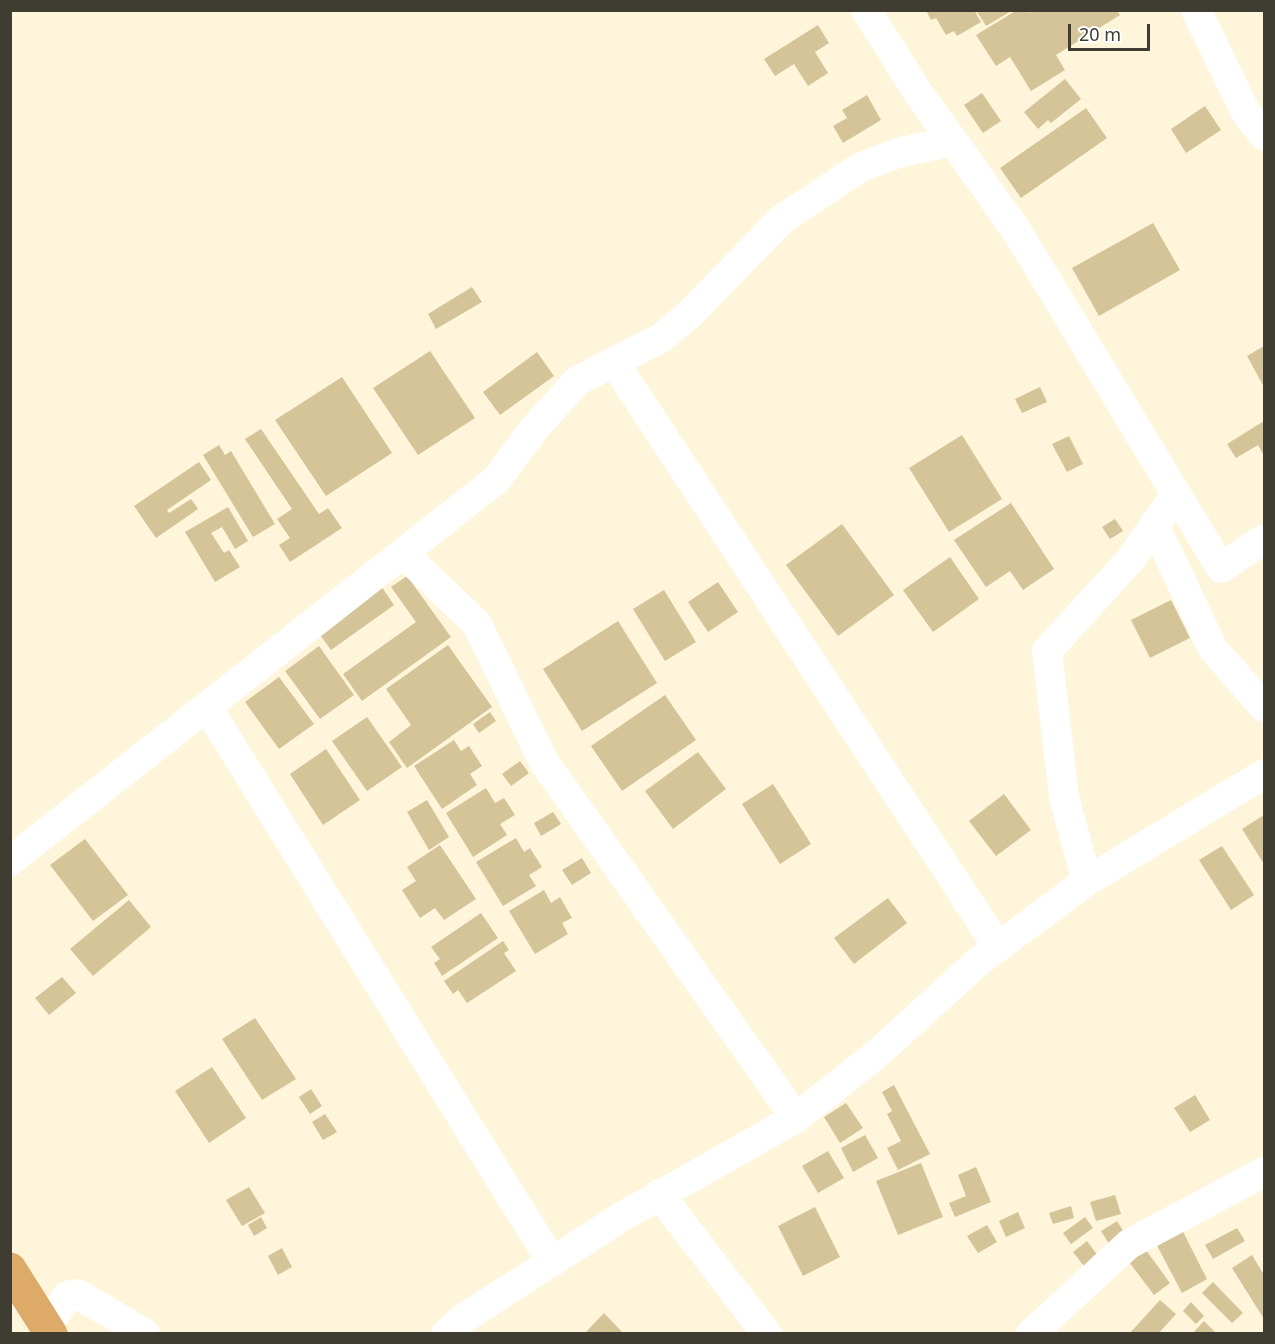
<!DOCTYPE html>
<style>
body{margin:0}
#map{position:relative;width:1275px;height:1344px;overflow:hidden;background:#fef5da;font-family:"Noto Sans",sans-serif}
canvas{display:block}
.frame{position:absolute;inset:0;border:12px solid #3f3c31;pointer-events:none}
.scale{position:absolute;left:1068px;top:24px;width:82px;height:27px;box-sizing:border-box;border:3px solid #3f3c31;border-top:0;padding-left:8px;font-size:18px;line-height:21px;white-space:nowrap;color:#3f3c31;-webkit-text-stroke:4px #fff;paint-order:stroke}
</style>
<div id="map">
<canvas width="1275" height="1344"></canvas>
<div class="frame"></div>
<div class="scale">20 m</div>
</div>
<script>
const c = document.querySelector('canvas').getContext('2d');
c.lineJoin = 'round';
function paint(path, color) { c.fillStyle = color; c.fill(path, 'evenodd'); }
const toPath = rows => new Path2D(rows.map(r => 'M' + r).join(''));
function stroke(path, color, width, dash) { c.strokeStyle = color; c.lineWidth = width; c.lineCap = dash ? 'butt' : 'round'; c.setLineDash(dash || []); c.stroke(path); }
paint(toPath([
 [926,10,974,10,981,22,957,36,954,31,946,35,936,18,931,20],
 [976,10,1013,10,986,26],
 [1017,10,1028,10,1029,13,1034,10,1117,10,1120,15,1056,55,1065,70,1031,91,1010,57,996,66,976,35],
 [818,25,829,43,815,52,828,73,808,86,794,64,775,76,764,59],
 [1065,79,1081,99,1051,123,1048,120,1038,129,1024,112],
 [982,93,1001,121,983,133,964,105],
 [867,95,881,120,843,143,833,126,847,118,842,110],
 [1205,106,1221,130,1186,153,1171,129],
 [1086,108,1107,138,1021,198,1000,168],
 [1153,223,1180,270,1099,316,1072,268],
 [472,287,482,302,436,329,428,314],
 [1264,346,1264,387,1247,356],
 [430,351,475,418,418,455,373,388],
 [537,352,554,376,500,415,483,392],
 [342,377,392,453,326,496,275,420],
 [1040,387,1047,402,1022,413,1015,399],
 [1264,421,1264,456,1258,445,1236,458,1227,444],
 [261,429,319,514,328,508,342,528,290,562,279,545,290,538,277,519,292,509,245,439],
 [962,435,1002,499,949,532,909,468],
 [1069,436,1083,464,1067,472,1052,444],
 [219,445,225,455,231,451,275,524,253,537,203,455],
 [199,462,211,480,167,510,169,513,191,499,198,509,156,538,134,506],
 [1011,503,1054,569,1023,590,1010,571,986,587,954,540],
 [228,507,248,541,235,549,222,527,211,533,224,553,229,550,240,567,215,582,185,532],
 [1115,519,1123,531,1110,539,1102,527],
 [842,524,894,595,838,636,786,565],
 [950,557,979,599,933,632,903,590],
 [407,576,451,637,362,701,343,674,416,622,391,587],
 [718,582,738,612,708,632,688,602],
 [379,583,394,605,331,650,315,628],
 [664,590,696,642,665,661,633,609],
 [1171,600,1190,638,1150,658,1131,620],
 [618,621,657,683,582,731,543,669],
 [448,645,492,707,407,768,389,742,411,725,386,689],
 [319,646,354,695,320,719,285,671],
 [279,677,314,724,279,749,245,702],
 [665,695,696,740,622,791,591,746],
 [490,712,496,721,479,733,473,724],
 [367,717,402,767,367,791,332,741],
 [454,740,461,751,469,746,482,766,470,774,477,785,442,809,414,766],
 [326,749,360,800,323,825,290,774],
 [698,752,726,789,673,829,645,791],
 [520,761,529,773,511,786,502,774],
 [773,784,811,844,780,864,742,804],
 [486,788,495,803,504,798,515,815,500,824,507,835,473,857,446,813],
 [1004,794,1031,830,996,856,969,821],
 [427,800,449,837,429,850,407,812],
 [553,812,561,824,541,836,534,823],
 [1264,815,1264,864,1242,829],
 [516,838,524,852,530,848,542,867,529,875,536,886,503,906,476,862],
 [85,839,128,895,93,921,50,865],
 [440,845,476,899,444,920,435,908,420,918,402,890,416,881,407,867],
 [1222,846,1254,895,1231,910,1199,860],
 [582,858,591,873,572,885,562,870],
 [544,890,551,903,560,897,572,918,562,923,568,934,535,954,509,911],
 [888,898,907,923,854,964,834,938],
 [129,900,151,927,93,976,70,949],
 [481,913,498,938,442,976,434,963,440,959,431,947],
 [503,941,509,950,504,953,516,971,467,1003,458,990,453,994,444,981],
 [62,977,76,993,49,1015,35,998],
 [255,1018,296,1079,262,1100,222,1039],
 [212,1067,246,1118,209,1143,175,1091],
 [894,1085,930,1154,898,1170,887,1148,901,1141,887,1114,892,1111,882,1092],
 [311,1089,322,1106,310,1114,299,1097],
 [1195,1095,1210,1120,1190,1132,1174,1108],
 [846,1103,863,1128,840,1143,824,1117],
 [325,1114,337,1132,323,1140,312,1122],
 [865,1135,878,1158,853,1172,841,1148],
 [828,1151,844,1178,818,1193,802,1166],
 [921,1163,943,1217,898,1235,876,1181],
 [976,1167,991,1202,955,1217,949,1203,966,1196,958,1175],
 [249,1187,265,1213,242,1226,226,1200],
 [1115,1195,1121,1214,1096,1221,1090,1202],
 [1071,1206,1074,1218,1053,1224,1049,1213],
 [815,1207,840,1257,803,1276,778,1226],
 [1018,1212,1025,1228,1006,1237,999,1221],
 [261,1217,267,1228,254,1236,248,1225],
 [1085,1217,1093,1228,1071,1244,1063,1233],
 [1117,1221,1127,1237,1111,1247,1101,1231],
 [1178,1222,1207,1279,1182,1293,1152,1236],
 [987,1225,997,1242,978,1253,967,1236],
 [1237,1228,1245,1241,1213,1259,1205,1245],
 [1087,1241,1098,1256,1084,1266,1073,1252],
 [1140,1242,1170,1283,1154,1295,1123,1254],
 [282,1248,292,1267,278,1275,268,1256],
 [1252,1255,1264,1275,1264,1319,1232,1268],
 [1213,1282,1243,1313,1232,1323,1202,1293],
 [1160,1300,1176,1314,1158,1334,1129,1334],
 [1191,1302,1204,1316,1196,1324,1183,1311],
 [604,1313,624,1334,586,1332],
 [1204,1321,1217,1334,1192,1334]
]), '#d4c498');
stroke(toPath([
 [866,10,917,91,953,141],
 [1196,10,1245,111,1264,136],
 [614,362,998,947],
 [1154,524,1213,649,1264,707],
 [403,553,477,624,544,762,796,1118],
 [207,707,552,1262],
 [10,861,496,480,534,429,577,381,661,338,690,314,781,220,861,167,901,152,953,141,1018,233,1221,568,1264,539],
 [1087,881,1064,797,1047,651,1130,560,1176,495],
 [659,1194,767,1334],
 [47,1328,67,1296,78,1294,145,1334],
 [446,1334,461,1320,623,1216,796,1118,878,1053,979,961,1087,881,1264,774],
 [1031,1334,1129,1244,1264,1172]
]), '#fff', 30);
stroke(toPath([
 [10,1269,51,1334]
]), '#deaa68', 33);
</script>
